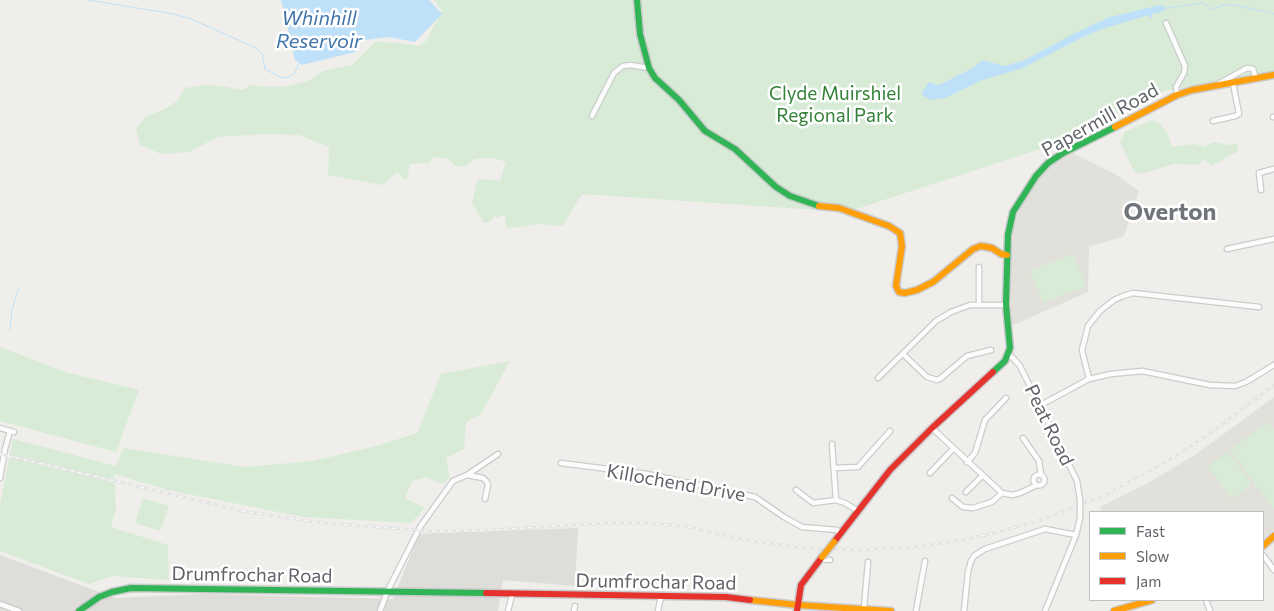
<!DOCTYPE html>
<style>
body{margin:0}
#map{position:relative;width:1274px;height:611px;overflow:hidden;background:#efeeea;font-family:Commissioner,sans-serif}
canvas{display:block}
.legend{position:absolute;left:1089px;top:511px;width:175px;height:90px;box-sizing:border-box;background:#fff;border:1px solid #bfc1c3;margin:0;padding:6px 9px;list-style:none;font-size:15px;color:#5f6368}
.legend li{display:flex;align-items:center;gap:10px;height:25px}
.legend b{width:25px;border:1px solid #bfc1c3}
</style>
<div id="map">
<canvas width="1274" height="611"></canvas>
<ul class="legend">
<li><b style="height:6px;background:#30b455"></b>Fast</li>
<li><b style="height:6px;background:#ff9f0a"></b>Slow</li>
<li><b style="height:6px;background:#e5322d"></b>Jam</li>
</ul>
</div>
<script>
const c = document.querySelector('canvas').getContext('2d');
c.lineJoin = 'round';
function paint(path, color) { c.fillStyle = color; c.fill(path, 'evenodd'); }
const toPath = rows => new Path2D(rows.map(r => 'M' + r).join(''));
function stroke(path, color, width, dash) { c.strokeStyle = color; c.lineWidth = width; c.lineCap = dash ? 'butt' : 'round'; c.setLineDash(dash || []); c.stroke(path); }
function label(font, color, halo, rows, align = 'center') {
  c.font = font + ' Commissioner,sans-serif'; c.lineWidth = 5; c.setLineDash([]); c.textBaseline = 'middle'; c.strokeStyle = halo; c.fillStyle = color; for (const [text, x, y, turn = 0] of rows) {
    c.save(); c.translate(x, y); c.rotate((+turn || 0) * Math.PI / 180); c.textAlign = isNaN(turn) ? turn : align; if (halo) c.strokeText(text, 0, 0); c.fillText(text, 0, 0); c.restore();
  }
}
paint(toPath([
 [578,528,575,586,503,580,498,611,0,611,0,555,115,598,206,594,393,599,419,534]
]), '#dfddda');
paint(toPath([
 [1071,152,1115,174,1139,191,1124,236,1089,247,1088,292,1011,326,1011,265,1013,231,1018,213,1040,173,1055,161],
 [1274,397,1274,530,1263,539,1263,512,1101,512,1100,507,1148,483,1195,455]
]), '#e2e0da');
paint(toPath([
 [434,0,1274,0,1274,71,1163,91,1052,145,847,212,582,194,562,226,538,224,506,229,505,214,497,218,496,216,489,222,484,223,472,203,477,181,483,179,500,181,506,162,493,158,482,158,473,160,465,166,456,166,446,158,434,157,429,163,411,164,408,171,409,177,405,180,398,173,394,175,383,185,328,175,329,147,299,135,265,134,217,137,190,152,161,154,140,145,136,129,147,116,165,109,177,101,185,88,204,85,221,86,243,90,251,85,271,87,289,86,310,80,323,71,352,65,375,42,401,43,418,46,426,41,442,11],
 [1152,120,1161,125,1168,134,1172,147,1195,144,1204,147,1214,142,1228,145,1237,144,1238,151,1212,166,1205,159,1197,165,1174,164,1140,174,1134,171,1120,142,1125,132],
 [1073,254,1086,286,1043,303,1030,271],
 [0,347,65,372,139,390,116,452,0,421],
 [510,361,481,414,466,422,464,449,446,458,450,478,442,484,426,477,412,481,405,498,425,508,411,523,303,517,168,490,114,474,116,508,111,527,168,545,169,580,113,576,89,584,0,551,0,505,13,439,116,466,123,448,245,467,313,461,380,445,417,433,441,374],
 [1268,422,1274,430,1274,509,1230,450],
 [1228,452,1252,484,1232,499,1208,466],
 [143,498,169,506,160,531,135,523]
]), '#d8ebd6');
paint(toPath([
 [281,0,429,0,442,14,415,42,389,37,357,41,355,52,302,65,295,60],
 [1160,5,1167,8,1162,12,1152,14,1152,18,1150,18,1149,15,1102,29,1083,37,1023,68,980,81,945,98,930,100,921,94,929,82,937,85,941,84,973,68,983,60,1004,66,1025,60,1075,33,1110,17]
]), '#bfe0f9');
stroke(toPath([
 [88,0,174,14,191,19,256,48,262,54,265,69,280,77,287,78,294,74,299,63],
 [1167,8,1203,3,1211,9,1225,5,1235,5,1274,14],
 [10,330,12,309,19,288]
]), '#bfe0f9', 1);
const street = toPath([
 [1166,23,1185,66,1184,73,1176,87,1177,95],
 [1220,83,1247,68,1253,69,1256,79],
 [592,116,614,73,623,66,630,65,649,68],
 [1273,117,1274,117],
 [1213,121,1235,116,1239,114,1233,83],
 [1261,190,1259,173,1274,169],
 [1227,249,1274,239],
 [979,305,979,267],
 [903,354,927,377,937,380,941,378,967,356,991,350],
 [1008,355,1013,358,1020,366,1077,481,1080,500],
 [878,378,936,321,951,312,970,305,1006,305],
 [1089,379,1082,350,1088,326,1100,311,1114,300,1123,296,1133,293,1259,307],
 [1039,406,1089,379,1111,374,1142,371,1210,385,1235,386,1246,382,1274,365],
 [0,428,14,432],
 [932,428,1002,493,1012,495,1020,493,1037,485],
 [1023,438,1039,461,1041,475],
 [832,444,836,500],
 [967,462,975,453,985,420,1006,398],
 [561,463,647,474,755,497,784,517,802,527,837,530,840,534],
 [834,468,858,467,890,431],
 [930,473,953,449],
 '1033.5 480a5.5 5.5 0 1 1 11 0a5.5 5.5 0 1 1-11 0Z',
 [467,475,483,478,487,482,488,485,485,499],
 [0,478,5,449,10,431],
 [796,490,813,503,836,500,845,503,858,511],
 [966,492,982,476],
 [952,498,963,507,973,508,992,502,1002,493],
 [1263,555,1274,570],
 [820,559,830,560],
 [1206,600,1210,611],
 [0,604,19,611],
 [864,608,868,562],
 [380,611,387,592,420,527,453,481,467,475,498,454],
 [508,611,512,595],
 [574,611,575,606],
 [658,611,661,596],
 [916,611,925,561],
 [964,611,968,572,971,561,974,556,985,549,1045,529,1076,535],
 [1045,611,1076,535,1080,518]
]);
const fast = toPath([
 [637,0,640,34,649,68,655,78,679,100,705,131,735,149,776,187,790,196,819,206],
 [993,372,1005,361,1010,348,1006,305,1008,235,1013,212,1036,176,1048,163,1063,153,1115,127],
 [79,611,99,597,112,592,131,588,486,593]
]);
const slow = toPath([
 [1115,127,1177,95,1192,90,1274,75],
 [819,206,839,208,889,226,900,233,902,246,896,286,899,292,905,293,917,290,933,282,973,249,981,246,992,248,1001,254,1007,255],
 [1263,546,1274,536],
 [750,600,798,605,891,611],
 [1114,611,1152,600]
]);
const jam = toPath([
 [834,542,890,470,932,428,993,372],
 [486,593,726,597,750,600],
 [797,611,801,585,822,557]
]);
stroke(street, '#cbcccc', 7);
stroke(fast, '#cacacb', 9);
stroke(slow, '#cacacb', 9);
stroke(jam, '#cacacb', 9);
stroke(street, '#fdfcfc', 4.5);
stroke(fast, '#30b455', 6);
stroke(slow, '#ff9f0a', 6);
stroke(jam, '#e5322d', 6);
const rail = toPath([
 [0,454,242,511,314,522,426,531,491,530,606,523,646,523,684,526,751,541,804,548,860,550,913,547,963,540,986,535,1035,522,1101,497,1157,467,1208,435,1274,385]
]);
stroke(rail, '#e4e4e4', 3);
stroke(rail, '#fff', 1, [4]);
const streetBridge = toPath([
 [1080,518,1080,500]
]);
const slowBridge = toPath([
 [822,557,834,542]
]);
stroke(streetBridge, '#cbcccc', 7, []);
stroke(slowBridge, '#cacacb', 9, []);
stroke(streetBridge, '#fdfcfc', 4.5);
stroke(slowBridge, '#ff9f0a', 6);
label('19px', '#348238', '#fff', [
 ["Clyde Muirshiel",835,94],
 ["Regional Park",835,116]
]);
label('19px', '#5f6368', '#fff', [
 ["Papermill Road",1100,120,-29],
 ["Peat Road",1049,425,64],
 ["Killochend Drive",676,483,10],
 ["Drumfrochar Road",252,575,1],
 ["Drumfrochar Road",656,582,1]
]);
label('italic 20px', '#4174aa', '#fff', [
 ["Whinhill",319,18],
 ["Reservoir",319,41]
]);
label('bold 24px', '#70757a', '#fff', [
 ["Overton",1170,212]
]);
</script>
